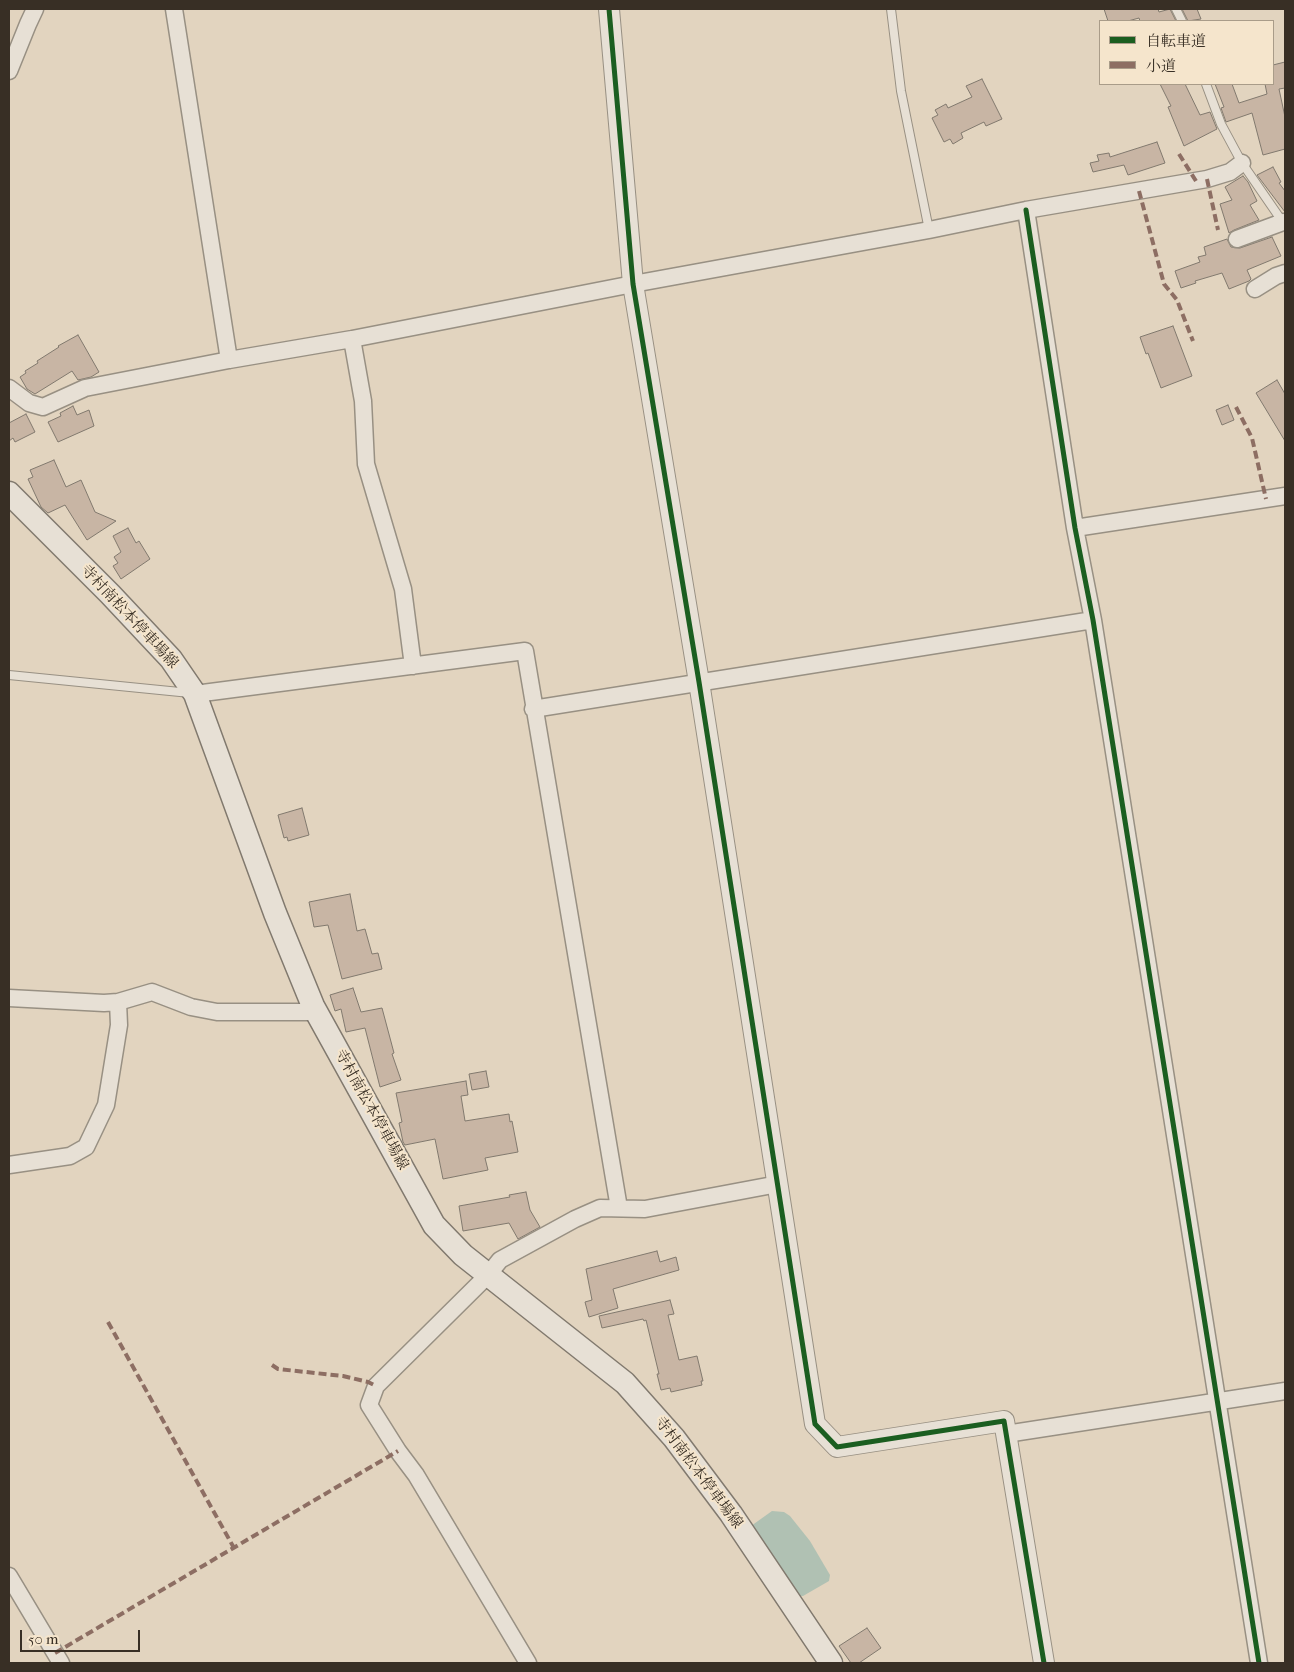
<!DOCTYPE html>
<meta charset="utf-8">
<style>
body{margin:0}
#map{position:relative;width:1294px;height:1672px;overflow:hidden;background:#e2d4bf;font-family:"IM FELL French Canon","Noto Serif JP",serif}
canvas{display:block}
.frame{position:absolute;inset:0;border:10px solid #382f25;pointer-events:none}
.legend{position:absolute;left:1099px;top:20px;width:175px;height:65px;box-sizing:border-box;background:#f5e5cc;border:1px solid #a99c89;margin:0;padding:6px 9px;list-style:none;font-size:15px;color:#382f25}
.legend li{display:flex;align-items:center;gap:10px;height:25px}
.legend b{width:25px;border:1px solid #a99c89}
.scale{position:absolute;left:20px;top:1630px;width:120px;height:22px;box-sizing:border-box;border:2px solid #382f25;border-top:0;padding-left:6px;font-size:15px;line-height:18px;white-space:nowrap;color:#382f25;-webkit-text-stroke:4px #f5e5cc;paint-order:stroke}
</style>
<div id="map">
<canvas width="1294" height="1672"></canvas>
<div class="frame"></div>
<ul class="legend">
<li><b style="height:6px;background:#1b5e20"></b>自転車道</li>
<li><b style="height:6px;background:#8d6e63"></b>小道</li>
</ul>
<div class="scale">50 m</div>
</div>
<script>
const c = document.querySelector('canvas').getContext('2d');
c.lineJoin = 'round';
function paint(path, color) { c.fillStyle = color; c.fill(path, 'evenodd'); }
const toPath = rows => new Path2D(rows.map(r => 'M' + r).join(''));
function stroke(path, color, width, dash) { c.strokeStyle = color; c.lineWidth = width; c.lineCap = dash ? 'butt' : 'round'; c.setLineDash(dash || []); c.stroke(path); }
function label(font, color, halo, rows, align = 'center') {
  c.font = font + ' "IM FELL French Canon","Noto Serif JP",serif'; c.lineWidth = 4; c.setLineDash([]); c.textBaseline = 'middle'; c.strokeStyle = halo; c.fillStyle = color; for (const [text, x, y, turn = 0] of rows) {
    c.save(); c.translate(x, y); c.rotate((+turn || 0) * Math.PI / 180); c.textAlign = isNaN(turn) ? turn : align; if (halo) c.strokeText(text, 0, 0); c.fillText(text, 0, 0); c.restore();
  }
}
paint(toPath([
 [772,1511,784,1512,790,1516,810,1541,830,1575,829,1581,803,1596,799,1596,751,1526]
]), '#b0c1b3');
const building = toPath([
 [1104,9,1158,9,1159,12,1170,9,1176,21,1140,21,1139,18,1128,21,1108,21,1104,9],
 [1182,9,1197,9,1201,19,1188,21,1182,9],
 [1285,62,1285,88,1279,89,1285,117,1285,149,1263,155,1252,113,1226,122,1221,108,1224,107,1215,84,1232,84,1239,103,1267,94,1265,84,1273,84,1273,65,1285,62],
 [982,79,1002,119,986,126,984,122,961,133,963,138,953,144,950,139,944,142,932,118,938,115,935,110,946,104,948,108,972,97,966,86,982,79],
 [1160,84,1185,84,1200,115,1210,112,1217,129,1184,146,1168,107,1171,106,1160,84],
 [1157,142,1165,163,1128,175,1124,165,1093,172,1090,163,1099,161,1097,155,1109,153,1110,157,1157,142],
 [1273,167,1281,182,1279,183,1285,191,1285,212,1257,175,1273,167],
 [1243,176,1248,182,1257,201,1250,205,1259,220,1234,230,1229,233,1220,204,1232,200,1225,187,1243,176],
 [1272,237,1281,256,1247,270,1251,279,1249,281,1229,289,1222,273,1195,281,1196,283,1181,288,1175,271,1200,262,1198,257,1206,255,1204,247,1227,239,1231,247,1240,248,1272,237],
 [1173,326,1192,376,1161,388,1148,353,1146,354,1140,337,1173,326],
 [78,335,99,372,91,377,78,380,72,371,35,394,27,389,20,377,26,373,25,371,38,363,37,361,59,347,58,346,78,335],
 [1277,380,1285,394,1285,441,1256,393,1277,380],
 [1228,405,1234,420,1222,425,1216,410,1228,405],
 [73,406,77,415,89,410,94,426,58,442,48,422,61,416,60,413,73,406],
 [26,414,35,432,15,442,13,438,9,441,9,423,26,414],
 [54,460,66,487,81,480,95,512,116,521,87,540,65,505,48,513,41,507,28,479,33,477,30,470,54,460],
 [128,528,136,543,139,541,150,559,121,579,113,566,118,563,114,557,121,552,113,536,128,528],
 [302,808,309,835,288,841,287,837,284,838,278,815,302,808],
 [350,894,357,931,365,929,372,954,378,953,382,969,342,979,328,925,314,927,309,902,350,894],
 [353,988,361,1012,382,1008,394,1053,392,1054,401,1080,380,1087,365,1028,346,1032,341,1009,335,1011,330,995,353,988],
 [486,1071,489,1087,472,1090,469,1074,486,1071],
 [466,1081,468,1095,461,1096,465,1121,509,1114,510,1122,512,1121,518,1152,485,1158,488,1170,443,1179,435,1139,405,1145,403,1142,399,1123,402,1122,396,1093,466,1081],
 [526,1192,530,1210,540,1227,518,1239,509,1223,463,1231,459,1206,510,1197,509,1195,526,1192],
 [657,1251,660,1262,676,1257,679,1270,613,1289,618,1308,589,1317,585,1302,592,1300,586,1269,657,1251],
 [670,1300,674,1314,668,1315,679,1360,697,1356,703,1381,701,1381,702,1385,671,1392,670,1388,661,1390,657,1374,659,1374,646,1320,644,1321,643,1319,602,1328,599,1316,670,1300],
 [867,1628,881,1648,859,1663,851,1663,839,1646,867,1628]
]);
paint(building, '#c8b5a4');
stroke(building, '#81796e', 1);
const service = toPath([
 [891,9,901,91,929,230],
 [1176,9,1182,21],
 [1206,84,1221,124,1242,163,1284,224],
 [9,675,190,693]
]);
const minor = toPath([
 [174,9,229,360],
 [9,71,28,24,35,9],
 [1026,210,1075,528,1093,620,1259,1663],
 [1237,239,1283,222],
 [1255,289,1276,276,1285,273],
 [352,339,363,401,366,464,403,589,413,666],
 [9,388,29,403,43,407,85,388,229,360,352,339,633,284,929,230,1026,210,1207,179,1230,172,1242,163],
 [1075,528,1285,496],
 [195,694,525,651,619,1208],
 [533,709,1093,620],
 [9,998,104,1003,118,1002,119,1025,106,1105,86,1147,70,1156,9,1165],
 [118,1002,152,992,191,1007,217,1012,317,1012],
 [1006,1434,1285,1391],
 [9,1576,61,1663],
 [528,1663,416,1475,398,1451,369,1405,376,1386,488,1275,500,1260,575,1219,600,1208,645,1209,778,1184]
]);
const tertiary = toPath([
 [609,9,633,284,699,682,815,1424,837,1447,1004,1421,1044,1663]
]);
const secondary = toPath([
 [9,493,110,594,171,659,195,694,275,913,313,1006,434,1225,463,1255,625,1383,674,1438,731,1514,831,1663]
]);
stroke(service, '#989083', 10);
stroke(minor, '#989083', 19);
stroke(tertiary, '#989083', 22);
stroke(secondary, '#81796e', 25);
stroke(service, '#e7e0d5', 8);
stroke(minor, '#e7e0d5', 16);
stroke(tertiary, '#e7e0d5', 20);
stroke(secondary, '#e7e0d5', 22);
stroke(toPath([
 [1179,154,1196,181],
 [1207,179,1218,230],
 [1139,191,1164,284,1177,300,1193,341],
 [1236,407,1252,438,1266,499],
 [108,1322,234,1548],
 [272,1365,278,1369,343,1376,368,1382,376,1386],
 [55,1653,398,1451]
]), '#8d6e63', 4, [8, 4]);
stroke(toPath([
 [609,9,633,284,699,682,815,1424,837,1447,1004,1421,1044,1663],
 [1026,210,1075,528,1093,620,1259,1663]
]), '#1b5e20', 5);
label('15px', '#382f25', '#f5e5cc', [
 ["寺村南松本停車場線",129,617,47],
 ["寺村南松本停車場線",371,1110,61],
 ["寺村南松本停車場線",698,1473,53]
]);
</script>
